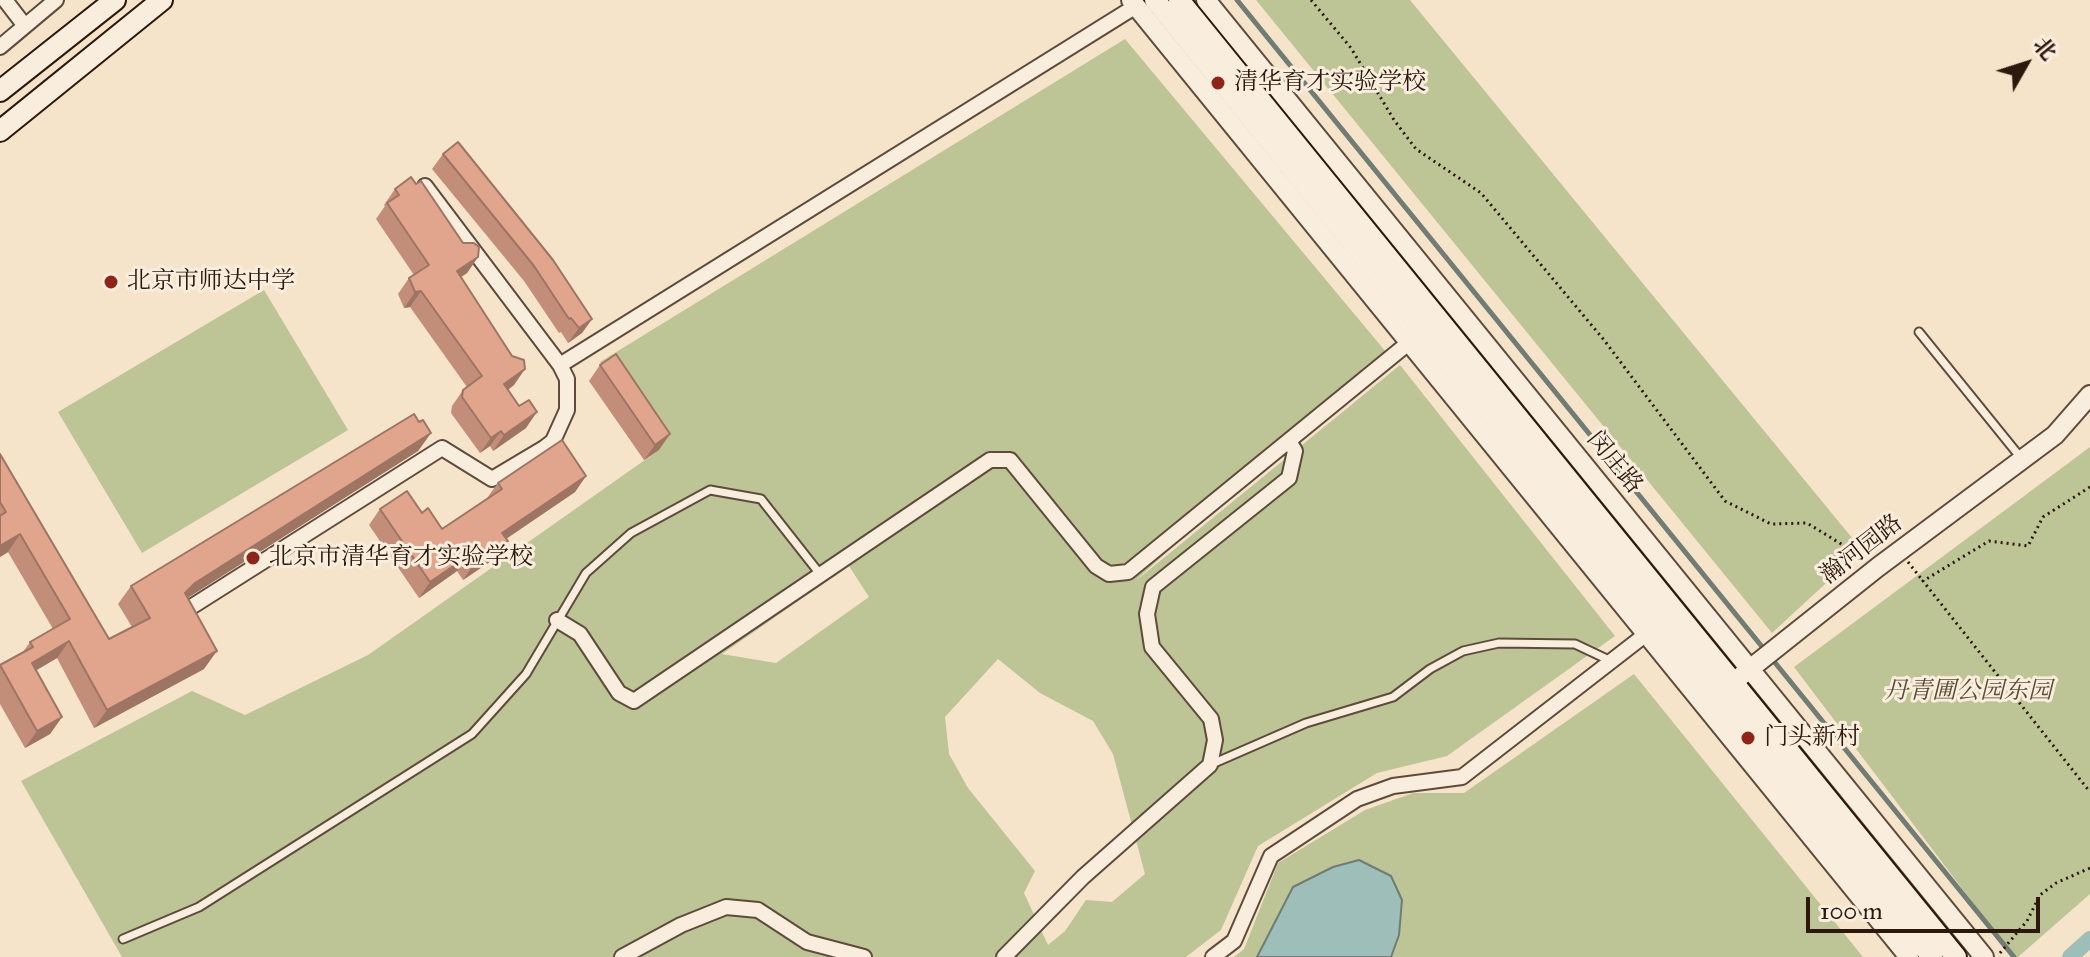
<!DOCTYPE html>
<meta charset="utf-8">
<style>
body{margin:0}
#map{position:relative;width:2090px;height:957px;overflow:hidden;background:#f6e4ca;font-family:"IM FELL Great Primer","Noto Serif SC",serif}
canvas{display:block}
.north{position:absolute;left:1986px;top:24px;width:80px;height:80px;-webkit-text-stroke:6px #f9eddd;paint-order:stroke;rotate:51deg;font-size:22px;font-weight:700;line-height:32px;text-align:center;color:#2c180c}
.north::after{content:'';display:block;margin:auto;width:28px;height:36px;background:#2c180c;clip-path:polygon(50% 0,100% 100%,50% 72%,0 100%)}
.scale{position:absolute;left:1806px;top:897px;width:234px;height:36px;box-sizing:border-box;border:4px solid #2c180c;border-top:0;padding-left:10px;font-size:24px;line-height:28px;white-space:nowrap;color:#2c180c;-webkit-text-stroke:6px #f9eddd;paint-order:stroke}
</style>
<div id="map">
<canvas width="2090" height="957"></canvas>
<div class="north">北</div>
<div class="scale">100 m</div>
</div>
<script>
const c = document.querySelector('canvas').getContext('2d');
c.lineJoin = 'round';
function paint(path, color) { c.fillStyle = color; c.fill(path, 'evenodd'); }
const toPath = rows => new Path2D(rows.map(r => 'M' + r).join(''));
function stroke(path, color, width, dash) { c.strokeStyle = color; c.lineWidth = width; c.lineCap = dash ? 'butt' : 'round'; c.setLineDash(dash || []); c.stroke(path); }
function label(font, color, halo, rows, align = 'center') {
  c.font = font + ' "IM FELL Great Primer","Noto Serif SC",serif'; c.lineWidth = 6; c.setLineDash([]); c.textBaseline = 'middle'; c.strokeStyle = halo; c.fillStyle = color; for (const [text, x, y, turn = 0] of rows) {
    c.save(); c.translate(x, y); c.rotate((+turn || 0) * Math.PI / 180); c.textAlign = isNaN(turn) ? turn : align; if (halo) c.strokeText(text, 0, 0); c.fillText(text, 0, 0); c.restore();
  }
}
paint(toPath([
 [1256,0,1410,0,1862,550,1772,633],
 [1125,39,1386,352,1133,583,1400,365,1615,636,1447,756,1377,773,1258,846,1221,930,1186,957,122,957,21,781,192,691,245,715,368,655,659,450,600,362],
 [849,566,869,597,776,663,722,654],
 [998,659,1040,693,1093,721,1113,754,1145,874,1112,902,1086,900,1065,931,1048,945,1024,893,1035,871,968,788,949,754,945,717],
 [264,290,348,430,142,553,58,412],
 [2090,447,2090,894,2018,957,2014,957,1794,667],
 [1634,674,1863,957,1234,957,1244,949,1278,863,1365,810,1413,793,1464,793]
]), '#bdc496');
const water = toPath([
 [1359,860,1391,876,1402,900,1399,935,1391,957,1257,957,1293,887,1333,867,1359,860]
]);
paint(water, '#9dbeb9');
stroke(water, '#707c74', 2);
stroke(toPath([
 [1237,0,2014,957]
]), '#707c74', 5);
stroke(toPath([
 [2070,957,2090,939]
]), '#9dbeb9', 16);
const service = toPath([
 [1919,332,2021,458],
 [1212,764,1306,723,1393,697,1430,669,1463,651,1499,643,1575,644,1611,661],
 [123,939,199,907,472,734,526,674,586,573,631,533,710,490,761,499,820,574]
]);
const minor = toPath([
 [5,0,25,26],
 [0,47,56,0],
 [425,186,560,365],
 [188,609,442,448,492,479,544,448,553,441,567,410,567,379,560,365,1136,6],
 [557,620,580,634,619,693,634,701,990,460,1010,460,1096,566,1109,574,1128,572,1417,336],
 [622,957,681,925,726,907,758,910,807,942,864,957],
 [1004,957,1083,877,1210,765,1215,740,1211,719,1152,647,1147,614,1153,587,1289,478,1295,451,1289,441],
 [1213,957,1234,941,1271,856,1357,799,1393,786,1462,777,1654,628]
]);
const tertiary = toPath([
 [1131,0,1909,957],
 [1206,0,1984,957],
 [1741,676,1878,567,2055,435,2090,395]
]);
const secondary = toPath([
 [1155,0,1932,957],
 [1179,0,1956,957],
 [0,91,115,0],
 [0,131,162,0]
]);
stroke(service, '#5e4b3c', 11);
stroke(minor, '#5e4b3c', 18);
stroke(tertiary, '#5e4b3c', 22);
stroke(secondary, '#2c180c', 24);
stroke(toPath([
 [1311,0,1351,48,1394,120,1416,149,1481,193,1604,340,1725,501,1771,524,1807,523,1864,558],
 [2090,487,2043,517,2028,546,1989,541,1923,581,2090,792],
 [1908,562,1923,581],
 [2000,953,2027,921,2040,895,2056,883,2090,868]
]), '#2c180c', 3, [2, 4]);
stroke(service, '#f9eddd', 7);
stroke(minor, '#f9eddd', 14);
stroke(tertiary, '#f9eddd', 18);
stroke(secondary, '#f9eddd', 20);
paint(toPath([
 [443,154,592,319,582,333,568,343,561,332,559,333,524,281,432,169],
 [395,189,463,243,478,257,467,273,461,277,514,385,508,390,526,428,493,451,490,446,480,453,451,413,452,406,463,390,467,387,410,307,404,308,398,294,409,278,414,275,376,219,385,206,384,205],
 [600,365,659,450,644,460,589,381],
 [419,422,431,433,418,451,187,598,204,669,94,728,57,658,36,670,62,717,50,734,25,748,0,704,0,666,23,652,30,642,53,629,8,552,0,557,0,454,109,639,132,627,118,604,131,586],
 [586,476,575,492,506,539,497,557,463,580,457,571,419,598,369,525,380,509,422,513,442,529,487,498,498,483]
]), '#c28e7a');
paint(toPath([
 [478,257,467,273,446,287,457,271],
 [421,291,410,307,404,308,415,292],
 [592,319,582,333,568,343,579,328],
 [525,369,514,385,493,400,504,384],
 [537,412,526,428,493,451,504,435],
 [501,431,490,446,480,453,491,438],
 [431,433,418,451,183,601,185,593,195,583],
 [670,434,659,450,644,460,655,445],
 [586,476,575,492,491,549,502,533],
 [20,534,8,552,0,557,0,546],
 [508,541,497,557,463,580,474,564],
 [468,556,457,571,419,598,430,582],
 [69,641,57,658,20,680,32,663],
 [217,651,204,669,94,728,107,710],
 [62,717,50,734,25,748,37,731]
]), '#9e7463');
const building = toPath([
 [458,142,553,260,592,319,579,328,571,318,569,319,534,266,443,154,458,142],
 [411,177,416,184,421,181,463,243,474,243,479,247,478,257,457,271,512,356,524,360,525,369,504,384,519,406,529,400,537,412,504,435,501,431,491,438,462,397,463,390,482,376,421,291,415,292,409,278,429,265,387,203,399,195,395,189,411,177],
 [616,354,670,434,655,445,600,365,616,354],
 [414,414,419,422,423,420,431,433,195,583,185,593,217,651,107,710,69,641,32,663,62,717,37,731,0,665,33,647,30,642,70,619,20,534,0,546,0,516,6,512,0,502,0,454,109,639,150,618,131,586,414,414],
 [562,440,586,476,502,533,508,541,474,564,468,556,430,582,380,509,407,491,422,513,428,508,442,529,502,489,498,483,562,440]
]);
paint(building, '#e1a58e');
stroke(building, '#9e7463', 2);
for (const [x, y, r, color] of [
 [1218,83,8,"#8f2418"],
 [111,282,8,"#8f2418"],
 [253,558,8,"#8f2418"],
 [1748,738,8,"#8f2418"]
]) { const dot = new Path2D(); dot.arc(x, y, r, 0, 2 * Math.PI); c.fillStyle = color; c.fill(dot); stroke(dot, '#f9eddd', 3); }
label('24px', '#2c180c', '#f9eddd', [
 ["清华育才实验学校",1234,83],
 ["北京市师达中学",127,282],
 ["北京市清华育才实验学校",269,558],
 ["门头新村",1764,738]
], 'left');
label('24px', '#2c180c', '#f9eddd', [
 ["闵庄路",1614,463,51],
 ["瀚河园路",1862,550,-38]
]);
label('italic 24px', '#584c35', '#f9eddd', [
 ["丹青圃公园东园",1968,692]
]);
</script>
